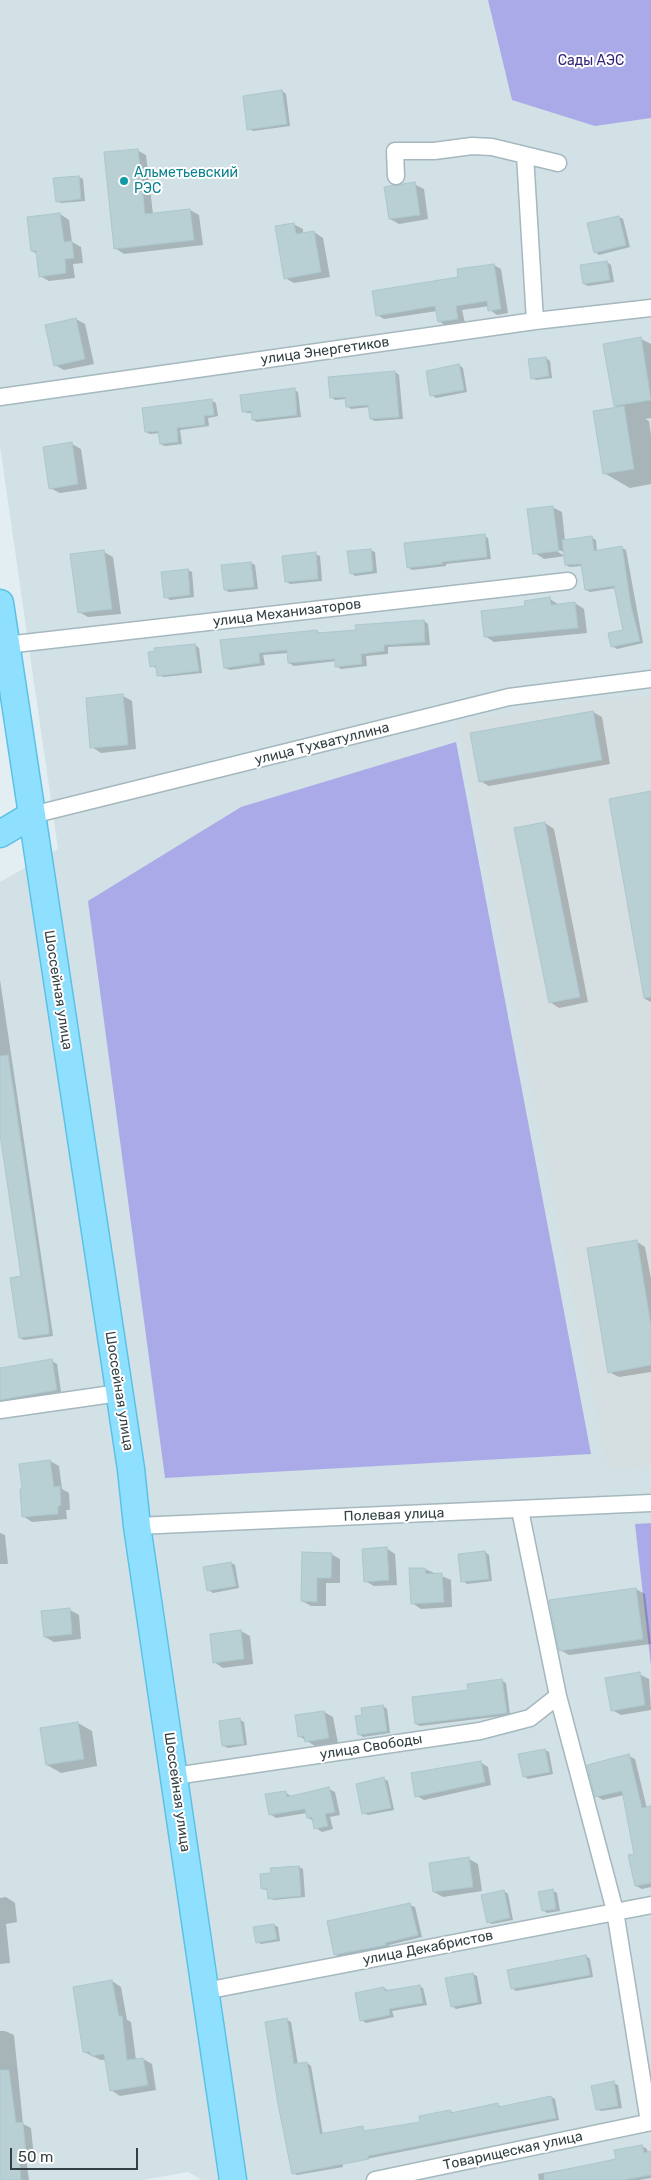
<!DOCTYPE html>
<meta charset="utf-8">
<style>
body{margin:0}
#map{position:relative;width:651px;height:2180px;overflow:hidden;background:#e3eef2;font-family:Rubik,sans-serif}
canvas{display:block}
.scale{position:absolute;left:10px;top:2148px;width:128px;height:22px;box-sizing:border-box;border:2px solid #334144;border-top:0;padding-left:6px;font-size:15px;line-height:18px;white-space:nowrap;color:#334144;-webkit-text-stroke:4px #fff;paint-order:stroke}
</style>
<div id="map">
<canvas width="651" height="2180"></canvas>
<div class="scale">50 m</div>
</div>
<script>
const c = document.querySelector('canvas').getContext('2d');
c.lineJoin = 'round';
function paint(path, color) { c.fillStyle = color; c.fill(path, 'evenodd'); }
const toPath = rows => new Path2D(rows.map(r => 'M' + r).join(''));
function stroke(path, color, width, dash) { c.strokeStyle = color; c.lineWidth = width; c.lineCap = dash ? 'butt' : 'round'; c.setLineDash(dash || []); c.stroke(path); }
function label(font, color, halo, rows, align = 'center') {
  c.font = font + ' Rubik,sans-serif'; c.lineWidth = 4; c.setLineDash([]); c.textBaseline = 'middle'; c.strokeStyle = halo; c.fillStyle = color; for (const [text, x, y, turn = 0] of rows) {
    c.save(); c.translate(x, y); c.rotate((+turn || 0) * Math.PI / 180); c.textAlign = isNaN(turn) ? turn : align; if (halo) c.strokeText(text, 0, 0); c.fillText(text, 0, 0); c.restore();
  }
}
paint(toPath([
 [0,0,651,0,651,2180,202,2180,188,2172,142,2180,0,2180,0,882,58,849,0,446]
]), '#d1e1e6');
paint(toPath([
 [651,695,651,1466,608,1471,458,721,576,702]
]), '#d5dfe1');
paint(toPath([
 [488,0,651,0,651,118,595,126,512,100],
 [456,742,591,1454,165,1478,88,901,241,807],
 [651,1523,651,1666,635,1524]
]), '#abaae8');
paint(toPath([
 [282,91,286,94,290,126,253,131,249,129],
 [137,150,146,155,153,214,190,210,199,215,203,245,124,254,115,248],
 [79,177,83,179,85,201,61,203,57,201],
 [414,184,424,189,428,219,399,224,390,219],
 [60,214,69,220,72,242,81,247,83,263,73,264,75,278,49,281,40,276,37,254,32,251,28,218],
 [619,217,623,219,630,247,599,255,595,252],
 [293,224,303,229,303,234,314,232,323,238,330,277,294,283,285,278],
 [607,262,611,265,614,282,588,286,584,284],
 [494,265,501,269,508,313,497,315,490,310,489,306,462,310,465,323,446,326,439,321,437,311,384,319,377,315],
 [76,319,85,324,94,364,64,370,55,365],
 [641,339,651,344,651,418,645,419,649,421,651,435,651,484,630,488,604,473,618,408,615,406],
 [546,358,550,361,552,378,536,380,532,378],
 [459,365,463,368,467,392,436,398,432,395],
 [395,372,399,375,403,419,375,421,371,419,370,407,351,409,347,406,346,399,335,400,331,397,329,378],
 [294,390,298,392,301,417,257,422,253,420,252,413,247,413,243,411],
 [212,401,216,403,218,416,208,418,209,426,180,430,182,444,165,446,161,444,160,433,150,434,146,432],
 [72,444,81,449,87,489,60,493,50,488],
 [552,507,562,512,565,541,591,537,596,540,597,551,622,548,626,550,643,643,617,649,612,646,625,631,616,588,590,592,586,590,582,566,570,567,566,565,565,556,544,559,535,553],
 [554,547,565,553,565,556,553,549],
 [484,536,488,538,491,559,446,564,446,566,412,570,408,567],
 [370,550,375,552,377,573,355,576,351,573],
 [104,552,113,557,121,614,88,617,79,612],
 [315,554,320,556,322,581,290,584,286,581],
 [251,563,255,565,258,589,229,592,225,590],
 [188,570,192,572,194,597,170,600,166,597],
 [550,599,559,605,575,603,584,609,587,633,494,642,485,636,527,607],
 [424,621,428,624,430,645,388,647,388,654,366,656,367,666,341,669,336,666,336,661,294,666,289,663,288,653,263,655,265,665,230,670,225,668,222,642,317,631,322,634,357,631],
 [195,645,199,648,202,673,163,677,158,675,158,669,151,666,156,649],
 [123,696,132,701,136,749,101,753,92,747],
 [593,712,602,717,610,764,489,786,480,781],
 [651,792,651,1002,645,999,610,800],
 [545,823,554,829,588,1002,559,1008,550,1002],
 [0,980,53,1336,24,1340,20,1338,23,1277,0,1126],
 [636,1241,645,1247,651,1279,651,1372,619,1377,609,1372],
 [52,1361,57,1364,61,1392,0,1403,0,1370],
 [50,1461,59,1466,62,1489,69,1493,70,1510,66,1510,67,1519,32,1522,23,1516,23,1490,20,1465],
 [0,1533,5,1535,8,1564,0,1564],
 [386,1548,395,1554,397,1585,374,1586,365,1581],
 [485,1552,489,1555,492,1581,467,1584,463,1581],
 [331,1554,340,1559,340,1583,326,1583,326,1606,311,1606,302,1601],
 [231,1563,235,1565,239,1588,213,1593,208,1590],
 [425,1569,451,1580,452,1607,421,1609,412,1603],
 [636,1589,645,1594,651,1644,569,1655,560,1650],
 [70,1610,79,1615,81,1639,54,1642,45,1637],
 [241,1631,250,1636,253,1664,223,1668,214,1662],
 [639,1674,649,1679,651,1710,621,1715,612,1710],
 [501,1680,506,1683,510,1715,420,1726,416,1724,469,1691],
 [383,1706,387,1709,390,1733,363,1737,359,1734],
 [324,1712,333,1717,338,1743,315,1746,299,1736],
 [240,1720,244,1722,247,1745,228,1748,224,1746],
 [78,1723,92,1731,97,1766,61,1773,47,1765],
 [545,1750,549,1752,553,1774,528,1779,524,1776],
 [629,1756,635,1759,647,1809,651,1808,651,1887,642,1889,636,1886,635,1855,624,1795,603,1800,596,1796],
 [480,1762,488,1767,491,1785,424,1800,417,1796],
 [384,1779,388,1781,394,1810,368,1815,363,1813],
 [329,1789,335,1792,340,1815,330,1817,333,1829,322,1832,316,1828,314,1821,308,1818,307,1813,276,1818,270,1814,285,1792,292,1797],
 [469,1859,478,1864,482,1891,443,1897,434,1892],
 [299,1867,303,1869,305,1897,274,1900,269,1898,269,1891,263,1889],
 [504,1891,508,1894,513,1920,492,1924,488,1922],
 [553,1891,557,1893,560,1911,547,1913,543,1910],
 [6,1897,15,1903,17,1922,6,1924,10,1963,0,1964,0,1898],
 [410,1905,415,1907,422,1937,389,1945,389,1947,339,1957,335,1954],
 [274,1925,278,1927,280,1941,261,1944,257,1942],
 [586,1956,590,1959,593,1977,516,1991,512,1988],
 [473,1974,477,1976,482,2004,456,2009,452,2006],
 [112,1981,121,1987,127,2020,131,2022,136,2060,143,2059,152,2064,156,2090,120,2096,111,2090,106,2060,101,2060,84,2052],
 [419,1986,423,1988,427,2005,392,2011,394,2017,366,2023,361,2020,384,1988,388,1990],
 [287,2020,291,2022,298,2065,307,2063,311,2066,323,2135,337,2135,343,2167,297,2175,293,2173],
 [0,2031,5,2031,14,2035,23,2124,31,2128,34,2158,26,2159,29,2180,0,2180],
 [613,2083,618,2085,622,2108,601,2111,597,2109],
 [551,2097,555,2099,559,2120,366,2159,362,2157,421,2123,450,2111,455,2113,498,2105,502,2107],
 [642,2146,647,2149,648,2153,651,2153,651,2178,639,2180,539,2180,538,2174,617,2160]
]), '#0003');
const building = toPath([
 [282,90,287,124,247,130,243,96,282,90],
 [138,149,145,214,190,209,194,240,114,249,104,152,138,149],
 [79,176,81,199,56,202,53,178,79,176],
 [415,182,420,215,389,219,384,187,415,182],
 [60,213,64,242,72,241,74,258,65,259,66,273,39,277,36,251,31,251,27,217,60,213],
 [619,216,626,245,594,253,587,223,619,216],
 [294,223,296,234,314,231,321,272,284,279,275,226,294,223],
 [607,261,610,280,583,284,580,265,607,261],
 [494,264,501,309,488,311,487,301,456,306,458,319,438,322,435,306,376,316,372,291,458,277,457,269,494,264],
 [76,318,85,359,54,366,45,325,76,318],
 [641,337,651,400,614,406,603,344,641,337],
 [546,357,549,376,531,379,528,359,546,357],
 [459,364,464,390,430,396,426,371,459,364],
 [395,371,399,417,370,419,368,405,346,407,345,397,330,398,328,377,395,371],
 [295,388,297,415,252,420,251,411,242,412,240,395,295,388],
 [212,399,214,415,204,416,205,425,177,428,178,442,160,444,158,431,145,432,142,408,212,399],
 [624,406,634,469,603,474,593,411,624,406],
 [72,442,78,484,49,489,43,447,72,442],
 [553,506,559,551,533,554,527,509,553,506],
 [485,534,487,557,442,562,442,564,407,568,404,543,485,534],
 [592,536,594,551,622,546,631,606,640,641,611,647,608,633,623,630,614,586,585,590,581,564,565,565,562,540,592,536],
 [371,549,373,571,350,574,347,551,371,549],
 [104,550,112,609,78,613,70,554,104,550],
 [316,552,318,579,285,582,282,556,316,552],
 [251,562,254,587,224,590,221,565,251,562],
 [188,569,190,595,164,598,161,572,188,569],
 [550,597,551,605,575,602,578,628,484,637,481,611,525,606,524,601,550,597],
 [424,620,425,642,384,645,384,651,361,654,362,664,335,667,335,659,288,663,287,650,259,653,260,663,224,668,220,640,317,630,318,633,356,630,355,625,424,620],
 [195,644,199,671,157,676,156,666,150,667,148,652,155,651,154,648,195,644],
 [123,694,128,745,90,748,86,698,123,694],
 [593,711,602,760,479,782,470,733,593,711],
 [651,791,651,997,644,998,609,799,651,791],
 [545,822,580,997,549,1003,514,828,545,822],
 [8,1055,49,1328,49,1334,19,1338,10,1278,21,1276,0,1134,0,1056,8,1055],
 [637,1240,651,1326,651,1365,608,1373,587,1248,637,1240],
 [52,1359,57,1390,0,1400,0,1368,52,1359],
 [50,1460,54,1487,60,1486,61,1505,58,1506,58,1514,22,1517,20,1489,22,1489,19,1464,50,1460],
 [387,1547,389,1580,364,1582,362,1549,387,1547],
 [485,1551,489,1579,461,1582,458,1554,485,1551],
 [302,1552,332,1553,331,1578,317,1578,317,1602,301,1601,302,1552],
 [231,1562,236,1586,207,1591,203,1567,231,1562],
 [409,1568,425,1568,426,1574,442,1573,444,1602,411,1604,409,1568],
 [636,1588,643,1639,559,1651,549,1600,636,1588],
 [70,1608,72,1634,44,1637,41,1611,70,1608],
 [241,1630,244,1659,213,1663,210,1634,241,1630],
 [640,1672,645,1705,611,1711,605,1678,640,1672],
 [502,1679,507,1713,415,1724,412,1697,468,1690,467,1684,502,1679],
 [383,1705,387,1731,358,1735,355,1716,362,1715,361,1708,383,1705],
 [324,1711,329,1738,305,1742,304,1736,298,1737,295,1715,324,1711],
 [240,1718,244,1744,222,1746,219,1721,240,1718],
 [78,1722,84,1759,46,1765,40,1728,78,1722],
 [545,1749,550,1772,523,1777,518,1754,545,1749],
 [629,1754,642,1808,651,1806,651,1883,635,1886,628,1855,634,1854,622,1791,595,1797,587,1765,629,1754],
 [481,1761,485,1782,415,1797,411,1773,481,1761],
 [384,1777,391,1808,362,1814,356,1784,384,1777],
 [329,1787,335,1812,325,1814,328,1826,314,1829,312,1817,307,1818,305,1809,269,1815,265,1794,286,1791,287,1797,329,1787],
 [469,1857,473,1887,433,1892,429,1863,469,1857],
 [299,1866,301,1896,268,1899,267,1889,261,1889,260,1874,271,1873,270,1868,299,1866],
 [553,1889,556,1909,542,1911,538,1892,553,1889],
 [504,1890,510,1918,487,1923,481,1895,504,1890],
 [410,1903,418,1935,385,1943,386,1945,334,1955,327,1921,410,1903],
 [274,1924,277,1939,256,1943,253,1927,274,1924],
 [586,1955,590,1975,511,1989,507,1970,586,1955],
 [473,1973,478,2002,451,2007,445,1978,473,1973],
 [112,1980,119,2016,122,2016,127,2060,143,2058,148,2085,110,2091,104,2054,91,2056,90,2052,83,2052,73,1987,112,1980],
 [420,1985,423,2003,389,2009,390,2015,360,2021,355,1993,384,1987,385,1991,420,1985],
 [287,2018,294,2064,307,2062,320,2134,363,2126,364,2131,420,2122,419,2116,450,2110,451,2113,498,2103,499,2107,551,2096,556,2118,368,2156,369,2159,292,2174,278,2104,265,2022,287,2018],
 [0,2070,9,2070,16,2123,23,2122,26,2154,19,2155,21,2180,0,2180,0,2070],
 [614,2081,618,2106,596,2110,591,2086,614,2081],
 [642,2145,644,2153,651,2151,651,2175,623,2180,544,2180,544,2174,616,2159,614,2150,642,2145]
]);
paint(building, '#b8cfd4');
stroke(building, '#abc8cf', 1);
const street = toPath([
 [525,155,535,321],
 [396,176,395,151,434,151,472,146,492,147,558,163],
 [0,397,535,321,651,308],
 [6,645,568,581],
 [32,815,509,697,651,679],
 [0,1410,119,1393],
 [520,1510,558,1696,615,1911,649,2122],
 [137,1526,651,1503],
 [175,1776,480,1731,530,1718,558,1696],
 [205,1991,651,1905],
 [375,2180,651,2122]
]);
const primary = toPath([
 [0,603,131,1469,137,1526,233,2180],
 [0,834,32,815]
]);
stroke(street, '#a5b8be', 19);
stroke(primary, '#5cc1e7', 29);
stroke(street, '#fff', 16);
stroke(primary, '#8fdfff', 26);
for (const [x, y, r, color] of [
 [124,181,5,"#0f9aa8"]
]) { const dot = new Path2D(); dot.arc(x, y, r, 0, 2 * Math.PI); c.fillStyle = color; c.fill(dot); stroke(dot, '#fff', 2); }
label('14px', '#352577', '#fff', [
 ["Сады АЭС",591,61]
]);
label('14px', '#0d838f', '#fff', [
 ["Альметьевский",134,173],
 ["РЭС",134,189]
], 'left');
label('14px', '#334144', '#fff', [
 ["улица Энергетиков",325,351,-8],
 ["улица Механизаторов",287,613,-7],
 ["улица Тухватуллина",322,744,-14],
 ["Шоссейная улица",58,990,81],
 ["Шоссейная улица",119,1391,81],
 ["Полевая улица",394,1515,-2],
 ["улица Свободы",371,1747,-9],
 ["Шоссейная улица",177,1792,82],
 ["улица Декабристов",428,1948,-11],
 ["Товарищеская улица",513,2151,-12]
]);
</script>
